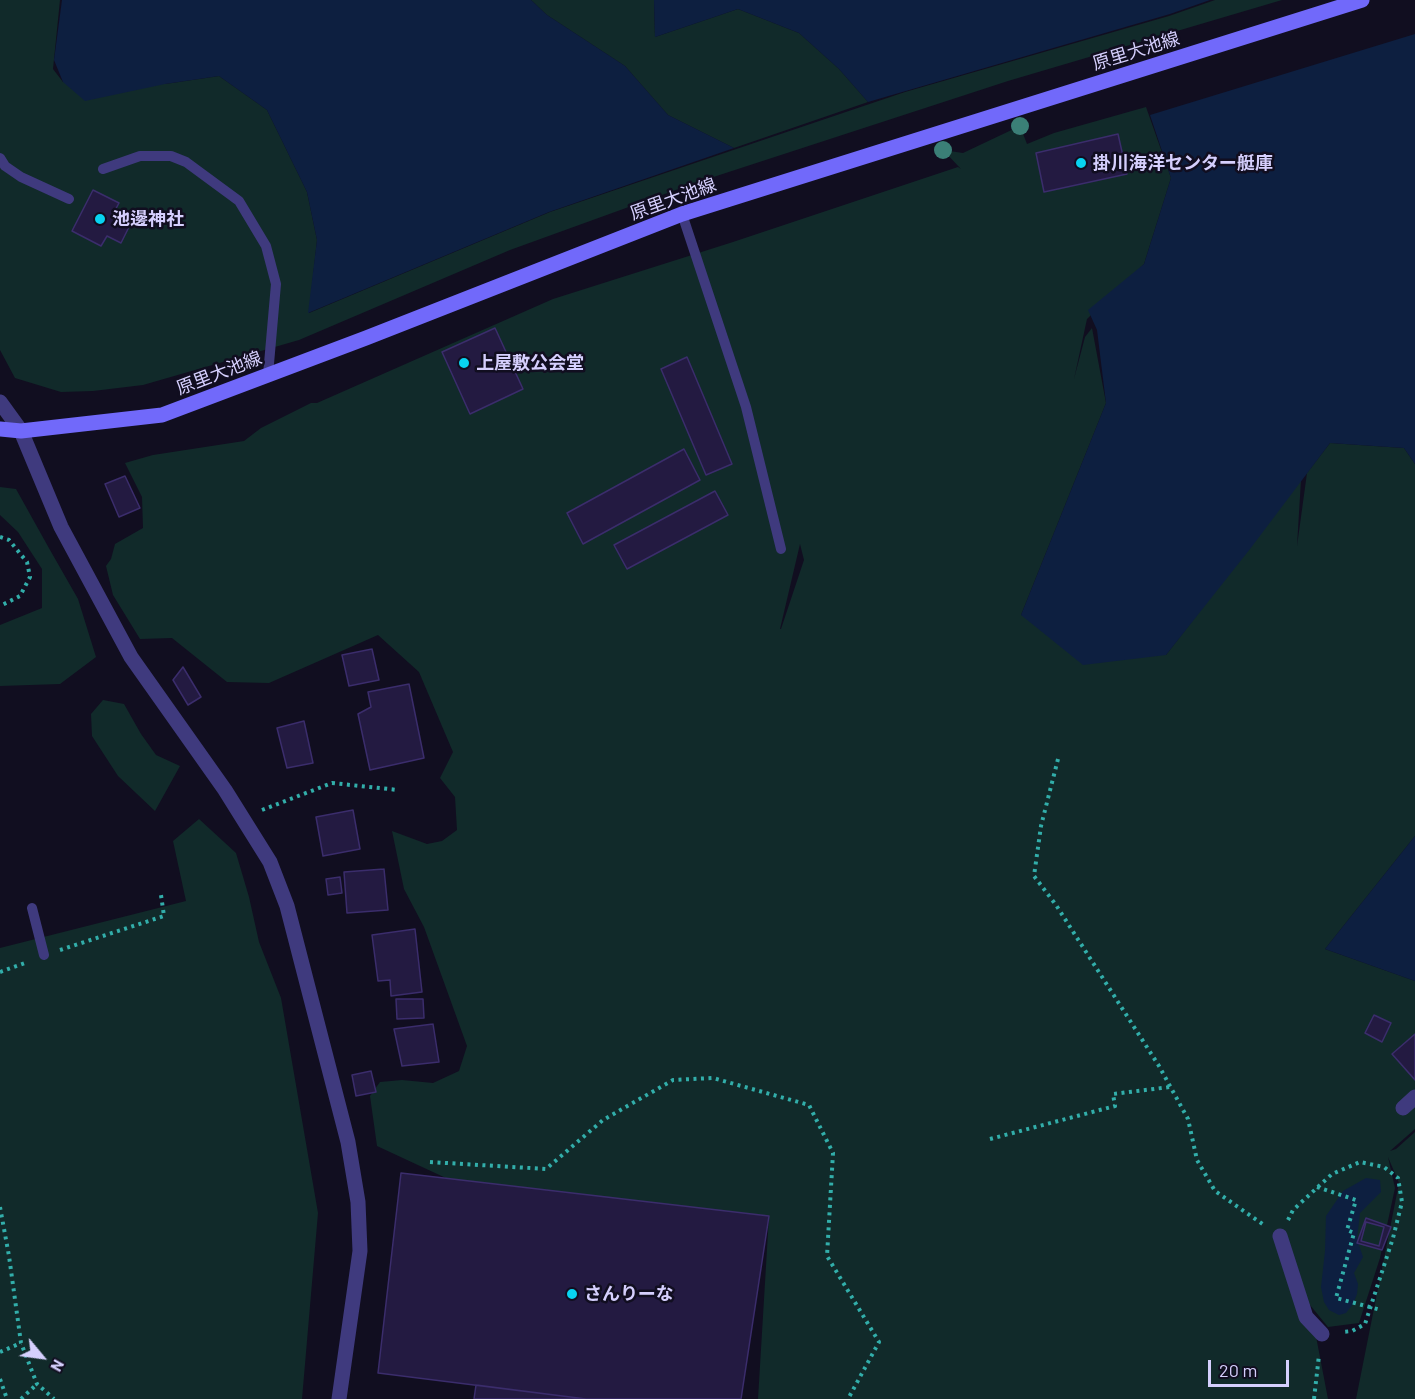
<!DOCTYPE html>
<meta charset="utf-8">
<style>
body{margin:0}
#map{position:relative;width:1415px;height:1399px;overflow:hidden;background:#110e20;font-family:Barlow,sans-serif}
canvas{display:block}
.north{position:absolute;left:12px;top:1327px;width:60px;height:60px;-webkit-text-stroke:4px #110e20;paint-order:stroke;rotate:119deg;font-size:16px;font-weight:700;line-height:24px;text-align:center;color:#d5cffd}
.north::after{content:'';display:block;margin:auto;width:21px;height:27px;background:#d5cffd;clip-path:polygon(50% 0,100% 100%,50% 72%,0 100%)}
.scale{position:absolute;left:1208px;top:1360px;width:81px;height:27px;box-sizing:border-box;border:3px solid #d5cffd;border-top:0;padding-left:8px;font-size:18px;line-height:21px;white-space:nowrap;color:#d5cffd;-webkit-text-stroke:4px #110e20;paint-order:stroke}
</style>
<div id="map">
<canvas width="1415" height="1399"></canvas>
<div class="north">N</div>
<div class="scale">20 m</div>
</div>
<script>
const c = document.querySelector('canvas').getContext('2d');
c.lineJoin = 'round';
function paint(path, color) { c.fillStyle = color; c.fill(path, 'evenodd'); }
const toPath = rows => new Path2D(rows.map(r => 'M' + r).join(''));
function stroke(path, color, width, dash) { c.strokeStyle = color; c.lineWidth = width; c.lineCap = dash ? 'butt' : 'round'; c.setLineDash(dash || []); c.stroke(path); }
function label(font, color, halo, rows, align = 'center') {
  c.font = font + ' Barlow,"Noto Sans JP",sans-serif'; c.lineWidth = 5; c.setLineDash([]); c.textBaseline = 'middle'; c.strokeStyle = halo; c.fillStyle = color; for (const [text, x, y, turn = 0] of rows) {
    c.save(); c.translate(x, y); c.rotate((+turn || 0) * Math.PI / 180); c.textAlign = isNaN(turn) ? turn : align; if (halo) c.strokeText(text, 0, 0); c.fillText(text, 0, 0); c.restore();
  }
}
paint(toPath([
 [0,0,60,0,53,69,63,82,165,84,219,76,267,110,307,192,317,240,309,313,550,212,905,92,1169,16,1215,0,1282,0,1008,81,695,183,510,250,299,340,143,385,93,391,61,392,15,378,0,350],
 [531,0,654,0,655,37,738,9,799,33,839,69,868,102,734,148,668,115,625,66,547,15],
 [1146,107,1171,178,1144,264,1087,319,1074,379,1085,337,1092,328,1106,403,1021,615,1166,655,1301,480,1297,546,1307,473,1330,443,1404,448,1415,464,1415,836,1325,949,1415,981,1415,1129,1390,1151,1396,1149,1415,1132,1415,1399,1356,1399,1399,1183,1388,1157,1395,1188,1380,1258,1359,1323,1328,1327,1310,1305,1328,1399,758,1399,769,1216,448,1179,377,1146,370,1096,380,1082,402,1080,433,1083,459,1071,467,1046,424,927,404,889,392,831,427,844,442,841,457,830,455,797,440,778,453,752,419,672,378,635,269,683,227,682,172,638,140,639,113,595,106,566,111,559,115,544,143,528,142,497,125,463,153,455,244,441,261,428,311,403,317,403,553,299,733,242,958,167,961,169,943,150,963,153,1020,126,1027,144,1054,133],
 [800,544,804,560,781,629,780,629],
 [0,487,16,489,50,550,78,599,96,657,60,684,0,686,0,625,42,608,42,569,18,532,0,515],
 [103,700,124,704,141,734,156,755,180,766,155,811,118,776,92,736,91,714],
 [199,819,236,853,249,897,259,942,281,998,318,1213,302,1399,0,1399,0,948,186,901,173,841]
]), '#112a2a');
paint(toPath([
 [62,0,531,0,547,15,625,66,668,115,734,148,549,212,308,313,317,240,307,192,267,110,219,76,165,84,85,101,63,82,54,60],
 [654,0,1210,0,1170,14,868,102,839,69,799,33,738,9,655,37],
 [1415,34,1415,464,1404,448,1330,443,1250,549,1166,655,1083,665,1021,615,1106,403,1097,330,1088,310,1144,264,1171,178,1150,115],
 [1415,836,1415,981,1325,949],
 [1366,1178,1380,1180,1381,1192,1360,1213,1357,1239,1363,1257,1354,1273,1358,1284,1357,1294,1353,1304,1346,1313,1339,1315,1329,1310,1324,1302,1321,1287,1325,1251,1326,1216,1343,1191]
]), '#0d1f40');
const building = toPath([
 [1118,134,1127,174,1044,192,1036,153,1118,134],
 [93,190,119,203,113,214,131,223,121,243,107,236,101,246,72,231,93,190],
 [495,328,523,389,470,414,442,352,495,328],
 [687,357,732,464,706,475,661,369,687,357],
 [684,449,700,480,583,544,567,513,684,449],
 [125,476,140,508,119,517,105,484,125,476],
 [715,491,728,515,627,569,614,545,715,491],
 [372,649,379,680,349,686,342,655,372,649],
 [183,667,201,697,188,705,173,680,183,667],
 [409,684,424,758,370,770,358,714,371,707,368,692,409,684],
 [304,721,313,763,287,768,277,728,304,721],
 [353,810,360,849,323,856,316,817,353,810],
 [384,869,388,910,347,913,344,872,384,869],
 [340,877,342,893,328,895,326,879,340,877],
 [415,929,422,992,391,996,390,980,378,981,372,935,415,929],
 [396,999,423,999,424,1018,397,1019,396,999],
 [1374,1015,1391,1023,1382,1042,1365,1033,1374,1015],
 [433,1024,439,1062,402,1066,394,1029,433,1024],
 [1415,1034,1415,1080,1392,1054,1415,1034],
 [371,1071,376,1092,356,1096,352,1075,371,1071],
 [401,1173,769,1216,741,1399,586,1399,378,1373,401,1173],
 [1366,1218,1391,1227,1382,1250,1357,1243,1366,1218],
 [1366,1222,1384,1227,1379,1246,1361,1241,1366,1222],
 [476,1385,586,1399,474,1399,476,1385]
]);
paint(building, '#231a41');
stroke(building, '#3b2d6c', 1.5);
stroke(toPath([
 [0,537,9,540,27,562,30,577,20,596,0,606],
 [1058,759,1041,826,1034,876,1056,905,1159,1066,1188,1119,1197,1160,1215,1191,1264,1225],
 [262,810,332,783,398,790],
 [60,950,164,916,161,895],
 [0,972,28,962],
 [990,1139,1115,1106,1113,1094,1170,1087],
 [430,1162,546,1169,603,1120,673,1080,713,1078,809,1105,833,1153,827,1256,879,1342,848,1399],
 [0,1207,9,1256,21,1343,37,1384,54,1399],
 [1288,1220,1293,1210,1332,1174,1360,1162,1384,1167,1398,1178,1402,1202,1393,1238,1365,1324,1352,1331,1342,1332],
 [0,1352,21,1343],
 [0,1379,7,1399],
 [21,1399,37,1384],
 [1314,1399,1319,1355]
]), '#32aeaa', 4, [3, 4.5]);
stroke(toPath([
 [0,158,5,166,21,177,69,199],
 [103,169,140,156,171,156,186,162,239,201,266,246,276,284,268,375],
 [682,214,746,407,781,549],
 [32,908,44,955]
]), '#3f3a7e', 10);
stroke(toPath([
 [0,402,21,431,61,527,131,657,225,790,270,862,287,906,348,1142,358,1202,360,1251,339,1399],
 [1403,1108,1415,1097],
 [1280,1236,1306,1317,1322,1334]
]), '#3f3a7e', 15);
stroke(toPath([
 [0,429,21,431,162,415,366,338,682,214,1362,0]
]), '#7169fa', 15);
stroke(toPath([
 [1317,1187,1356,1200,1347,1230,1354,1233,1336,1298,1381,1310]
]), '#32aeaa', 4, [3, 4.5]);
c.fillStyle = '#3b7f77';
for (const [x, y] of [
 [1020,126],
 [943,150]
]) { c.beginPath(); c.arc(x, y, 9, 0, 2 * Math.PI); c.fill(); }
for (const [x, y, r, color] of [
 [1081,163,6,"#08d3f0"],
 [100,219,6,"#08d3f0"],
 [464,363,6,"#08d3f0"],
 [572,1294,6,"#08d3f0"]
]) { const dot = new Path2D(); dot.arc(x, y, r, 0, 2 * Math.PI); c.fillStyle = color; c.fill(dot); stroke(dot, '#110e20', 2); }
label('18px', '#d5cffd', '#110e20', [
 ["原里大池線",1136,51,-17],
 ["原里大池線",673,199,-20],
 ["原里大池線",219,373,-21]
]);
label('bold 18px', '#d5cffd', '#110e20', [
 ["掛川海洋センター艇庫",1093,163],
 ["池邊神社",112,219],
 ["上屋敷公会堂",476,363],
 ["さんりーな",584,1294]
], 'left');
</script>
